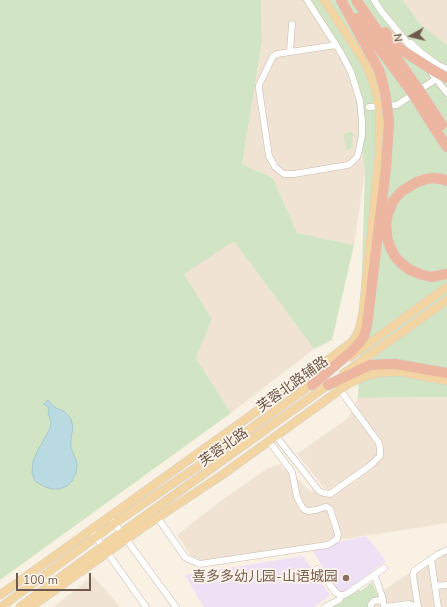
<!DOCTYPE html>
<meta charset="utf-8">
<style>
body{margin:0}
#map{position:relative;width:447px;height:607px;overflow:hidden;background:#f9f1e4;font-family:"Nunito Sans",sans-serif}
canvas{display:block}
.north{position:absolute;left:391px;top:16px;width:40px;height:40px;-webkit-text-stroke:3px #fdf5e9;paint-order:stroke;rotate:262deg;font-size:11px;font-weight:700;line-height:16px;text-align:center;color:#6f594c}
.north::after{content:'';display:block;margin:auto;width:14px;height:18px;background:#6f594c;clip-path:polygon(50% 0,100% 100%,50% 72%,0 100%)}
.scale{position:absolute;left:16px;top:573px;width:75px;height:18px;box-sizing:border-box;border:2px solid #6f594c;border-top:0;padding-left:5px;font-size:12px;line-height:14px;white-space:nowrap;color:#6f594c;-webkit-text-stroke:3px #fdf5e9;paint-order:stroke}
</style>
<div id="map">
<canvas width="447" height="607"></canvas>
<div class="north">N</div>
<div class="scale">100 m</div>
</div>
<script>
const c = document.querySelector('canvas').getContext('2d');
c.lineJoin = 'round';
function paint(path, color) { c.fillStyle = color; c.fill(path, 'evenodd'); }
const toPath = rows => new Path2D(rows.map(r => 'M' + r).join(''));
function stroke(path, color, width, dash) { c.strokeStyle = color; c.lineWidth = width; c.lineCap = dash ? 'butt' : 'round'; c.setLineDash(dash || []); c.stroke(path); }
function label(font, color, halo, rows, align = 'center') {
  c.font = font + ' "Nunito Sans","Noto Sans SC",sans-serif'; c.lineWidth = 3.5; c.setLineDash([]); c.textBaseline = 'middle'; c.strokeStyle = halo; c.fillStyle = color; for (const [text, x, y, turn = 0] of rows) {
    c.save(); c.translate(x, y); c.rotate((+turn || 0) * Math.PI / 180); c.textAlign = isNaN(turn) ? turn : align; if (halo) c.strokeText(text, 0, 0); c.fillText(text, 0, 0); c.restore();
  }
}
paint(toPath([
 [261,0,308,0,351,73,365,172,354,245,297,233,273,178,242,164,262,42],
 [403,0,447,0,447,45,420,24],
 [234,240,314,349,231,413,196,358,212,319,183,274],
 [447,397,447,523,204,561,191,556,177,535,226,497,268,468,281,464,283,469,289,470,310,491,326,490,297,454,348,418,358,398],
 [447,548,447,607,368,607,366,602],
 [93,576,120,607,53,607]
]), '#f0e3d3');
paint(toPath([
 [366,536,386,561,340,595,311,548],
 [303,556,330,595,314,607,204,607,185,575]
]), '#eee0f5');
paint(toPath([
 [0,0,261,0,262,42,242,164,273,178,297,233,354,245,332,340,314,349,234,241,184,274,212,319,196,358,231,413,0,580],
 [307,0,403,0,420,24,447,45,447,397,358,398,365,172,352,77],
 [351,132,354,135,353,137,352,138,353,148,346,150,344,134],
 [372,582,378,596,367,602,368,607,324,607,357,589,361,591]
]), '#d1e5c4');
const water = toPath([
 [48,400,53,406,58,409,64,411,71,419,73,427,71,439,71,448,76,460,77,466,76,473,72,481,67,486,60,489,52,489,43,486,35,481,32,473,33,461,38,450,50,429,51,421,48,414,49,408,44,404,48,400]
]);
paint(water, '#badae1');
stroke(water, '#a2c9d1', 1);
const minor = toPath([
 [307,0,336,45,341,53,351,72,360,101,362,121,362,135,359,150,357,157,351,163,348,165,294,174,284,174,275,167,269,156,259,89,259,85,273,56,277,54,336,45],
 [374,0,382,12,420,58],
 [411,43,423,54,438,65,447,69],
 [290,52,292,24],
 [429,70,447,93],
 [369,107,397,105,436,79],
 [276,436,319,491,324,493,330,494,371,465,380,456,380,449,379,443,340,390],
 [109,516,176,607],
 [157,517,185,557,188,559,200,564,327,545,331,543,337,539,338,534,330,509,327,507,325,507,316,510,308,511,305,510,302,507,297,497,292,472,269,441],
 [94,534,146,607],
 [431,559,438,607],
 [317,569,334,590,336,593,340,595,344,595,348,593,384,568],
 [374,576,376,579,382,596,384,607],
 [435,586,447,585],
 [325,607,339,600,342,595],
 [371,607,371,604,374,601,383,600],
 [384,607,409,604,418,607],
 [418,607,413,575,414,571,437,555,447,550]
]);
const major = toPath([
 [350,357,447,287],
 [343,374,447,300],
 [0,595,317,368,351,343,356,336,359,330,363,312,379,155,380,116,377,95,369,71,364,61,324,0],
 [1,607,115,523,223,449,316,381],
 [20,607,103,546,332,382],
 [31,607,142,528,222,475,348,384,357,380,369,375,378,373,390,372,402,372,447,381]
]);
const highway = toPath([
 [435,129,447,147],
 [447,181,442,179,433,178,426,179,417,182,402,191,393,201,388,214,386,224,387,237,390,247,396,258,402,264,410,270,420,274,431,277,447,274],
 [312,385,353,350,361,341,364,336,367,325,386,167],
 [328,385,370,365,395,364,447,373]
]);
stroke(minor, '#c9b9ab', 7);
stroke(major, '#d7d1cd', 9);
stroke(highway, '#d7d1cd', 11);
stroke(minor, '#fff', 6);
stroke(major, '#f2d5a2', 8);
stroke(highway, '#edb6a1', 10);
const highwayBridge = toPath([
 [341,0,379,70,382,80,385,92,389,122,386,167],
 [356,0,419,90,442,125],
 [357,18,413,94,435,129],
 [385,32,400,49,431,69,447,78]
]);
stroke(highwayBridge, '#d7d1cd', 11, []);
stroke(highwayBridge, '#edb6a1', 10);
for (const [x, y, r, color] of [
 [346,578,4,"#8d6e63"]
]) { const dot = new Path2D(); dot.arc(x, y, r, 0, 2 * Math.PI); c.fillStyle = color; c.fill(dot); stroke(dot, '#fdf5e9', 1.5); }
label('14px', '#6f594c', '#fdf5e9', [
 ["芙蓉北路辅路",293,385,-36],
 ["芙蓉北路",224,448,-35]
]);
label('14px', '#785e54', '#fdf5e9', [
 ["喜多多幼儿园-山语城园",338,578]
], 'right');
</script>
